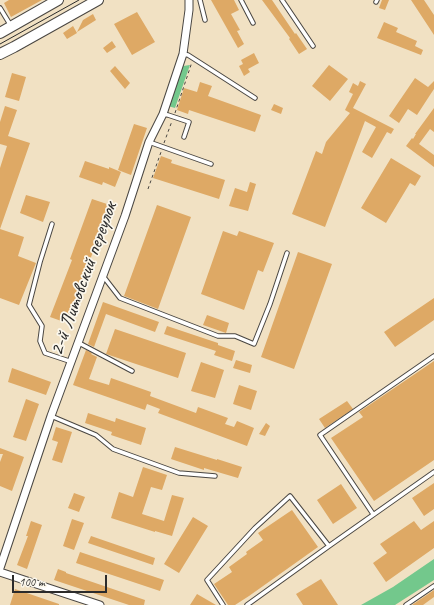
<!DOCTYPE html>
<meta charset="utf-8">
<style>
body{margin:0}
#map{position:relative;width:434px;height:605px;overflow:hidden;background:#f1e1c3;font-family:Caveat,sans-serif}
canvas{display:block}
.scale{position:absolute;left:12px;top:575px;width:95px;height:18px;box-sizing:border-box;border:2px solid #2b2b2b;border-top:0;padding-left:5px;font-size:12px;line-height:14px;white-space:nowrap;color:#2b2b2b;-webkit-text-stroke:3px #fbf7ec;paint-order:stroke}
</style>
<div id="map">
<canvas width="434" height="605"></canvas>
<div class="scale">100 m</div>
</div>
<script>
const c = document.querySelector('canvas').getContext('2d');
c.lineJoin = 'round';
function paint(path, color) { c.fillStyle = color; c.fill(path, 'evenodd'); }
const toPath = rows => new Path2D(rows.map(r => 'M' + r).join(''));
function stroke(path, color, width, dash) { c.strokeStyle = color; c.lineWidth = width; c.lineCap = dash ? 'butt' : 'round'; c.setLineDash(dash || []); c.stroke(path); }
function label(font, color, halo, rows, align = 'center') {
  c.font = font + ' Caveat,sans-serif'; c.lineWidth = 3.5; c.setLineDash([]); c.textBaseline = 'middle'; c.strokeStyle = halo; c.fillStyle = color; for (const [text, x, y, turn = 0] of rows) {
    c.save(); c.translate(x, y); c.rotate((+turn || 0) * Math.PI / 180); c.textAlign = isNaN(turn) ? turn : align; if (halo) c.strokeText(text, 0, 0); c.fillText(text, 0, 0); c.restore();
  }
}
paint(toPath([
 [190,65,175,108,168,106,183,66],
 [434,559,434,580,395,605,361,605,393,587]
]), '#73c88c');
paint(toPath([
 [9,0,42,0,11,17,4,3],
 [211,0,234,0,239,10,231,14,240,30,237,31,244,44,238,48],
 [262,0,272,0,295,34,296,33,307,49,299,54,289,39,290,38],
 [382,0,389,0,385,10,379,8],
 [411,0,424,0,434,15,434,35],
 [137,12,155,42,132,55,114,24],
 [93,14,96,20,77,32,83,20],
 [384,22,398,28,396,32,417,41,415,46,423,50,421,55,377,38],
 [73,26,77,33,67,39,63,33],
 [112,41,116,47,107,53,103,48],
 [254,53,259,63,248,69,250,72,244,76,239,66,243,64,241,60],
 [329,65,348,79,330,101,312,86],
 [115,66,130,83,125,89,110,71],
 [12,73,26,77,19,101,5,97],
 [415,78,428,87,434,81,434,89,430,95,417,115,408,109,399,123,389,116],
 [360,81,366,84,353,108,394,129,391,134,387,132,372,158,362,152,376,127,365,121,325,227,292,214,316,151,322,154,326,142,350,113,345,110,353,94,349,92,353,83,358,86],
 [200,82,212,86,208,96,261,115,255,132,189,110,188,114,177,110,184,88,197,92],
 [274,104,283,108,281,114,271,110],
 [5,106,17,110,8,136,30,143,0,229,24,237,18,256,36,263,19,305,0,298,0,168,7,146,0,144,0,122],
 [434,108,434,132,430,129,419,144,434,155,434,167,406,146,412,138,413,139,416,134,415,134],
 [134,124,147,128,131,175,118,170],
 [161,156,172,160,171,163,225,180,219,199,153,178],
 [391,158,421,176,415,186,410,183,386,223,361,208],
 [85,161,109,169,109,167,121,172,115,187,103,182,102,185,79,177],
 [250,182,256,184,248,211,229,206,235,188,247,192],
 [26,195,50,202,43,222,20,213],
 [92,199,110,205,67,323,50,317,72,260,70,259],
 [157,205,191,217,158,309,124,296],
 [223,231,237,236,239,231,274,243,263,272,258,270,244,310,201,294],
 [298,252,332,264,294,369,261,357],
 [434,298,434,320,395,347,384,332],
 [103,302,159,322,155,332,106,314,94,347,88,344],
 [207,315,229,323,226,333,203,325],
 [167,326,218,343,218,345,235,351,232,361,214,355,216,351,164,334],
 [115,329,186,353,178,378,106,354],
 [86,350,92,353,91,354,97,357,89,379,109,385,111,378,151,392,150,396,196,413,198,407,228,418,225,424,234,427,237,421,254,428,247,446,158,413,160,409,147,404,145,410,73,385],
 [236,360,252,365,250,373,233,368],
 [434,361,434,460,374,501,331,438,363,417,359,412],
 [201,362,224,370,215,398,191,391],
 [12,368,51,382,46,395,8,382],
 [239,385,257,391,251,410,233,404],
 [26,399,39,404,26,441,13,437],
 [347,401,353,409,325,428,319,419],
 [88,413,115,422,116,418,146,428,141,445,111,435,112,432,85,423],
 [266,423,270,426,265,436,259,434],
 [56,427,72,432,62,463,52,460,58,442,52,440],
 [175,447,217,460,217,459,242,467,238,478,204,468,204,470,171,459],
 [0,448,24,457,12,491,0,486,0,462,3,454,0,454],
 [143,467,167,475,162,490,151,487,142,514,164,521,172,495,184,498,172,536,155,531,155,532,111,518,119,492,133,497],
 [434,483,434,509,424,516,412,498],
 [341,484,357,508,333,524,317,500],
 [74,493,85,497,79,512,68,508],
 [292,510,318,547,249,596,235,605,228,605,214,584,232,572,229,567,247,554,246,552,263,540,258,533],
 [193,517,208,526,179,573,164,564],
 [72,519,84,523,74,550,63,546],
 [31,521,42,525,27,569,17,565,28,536,26,536],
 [414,521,421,530,434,521,434,548,386,582,373,563,387,553,380,544],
 [91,536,155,558,153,565,88,543],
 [80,552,164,580,160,591,76,563],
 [58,569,66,572,66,573,145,600,144,605,129,605,54,580],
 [321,579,338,605,303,605,296,594],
 [15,589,59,604,59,605,10,605],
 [434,590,434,597,423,605,412,605],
 [197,594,216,605,190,605]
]), '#dea965');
const lane = toPath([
 [200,0,205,20],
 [241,0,253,23],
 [282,0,313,46],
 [376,2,377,0],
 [0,8,11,26],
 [183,54,188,55,255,98],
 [163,114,168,115,189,122,184,137],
 [149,142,211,164],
 [52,224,40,262,29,305,42,326,40,341,45,353,72,362],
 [103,276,120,298,218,336,235,336,254,344,270,304,287,253],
 [79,343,132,371],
 [51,416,96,435,113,449,179,473,215,476],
 [373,514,320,435,434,356],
 [223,605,207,580,255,528,290,496,329,546],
 [247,605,329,546,434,472],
 [406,605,434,586]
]);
const street = toPath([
 [0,568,51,416,125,216,149,142,163,114,183,54,189,10,189,0],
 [0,572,100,605]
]);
const primary = toPath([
 [0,33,58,0],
 [0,54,14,47,98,0]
]);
stroke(lane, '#494642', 5.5);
stroke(street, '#494642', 9);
stroke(primary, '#494642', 12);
stroke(toPath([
 [175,113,191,65,191,63],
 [164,143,172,121],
 [148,189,161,152]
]), '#494642', 1, [3, 3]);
stroke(lane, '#fff', 3.5);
stroke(street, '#fff', 7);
stroke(primary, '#fff', 10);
stroke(toPath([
 [0,44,79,0]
]), '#2b2b2b', 1);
label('20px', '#2b2b2b', '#fbf7ec', [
 ["2-й Литовский переулок",84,279,-70]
]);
</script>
